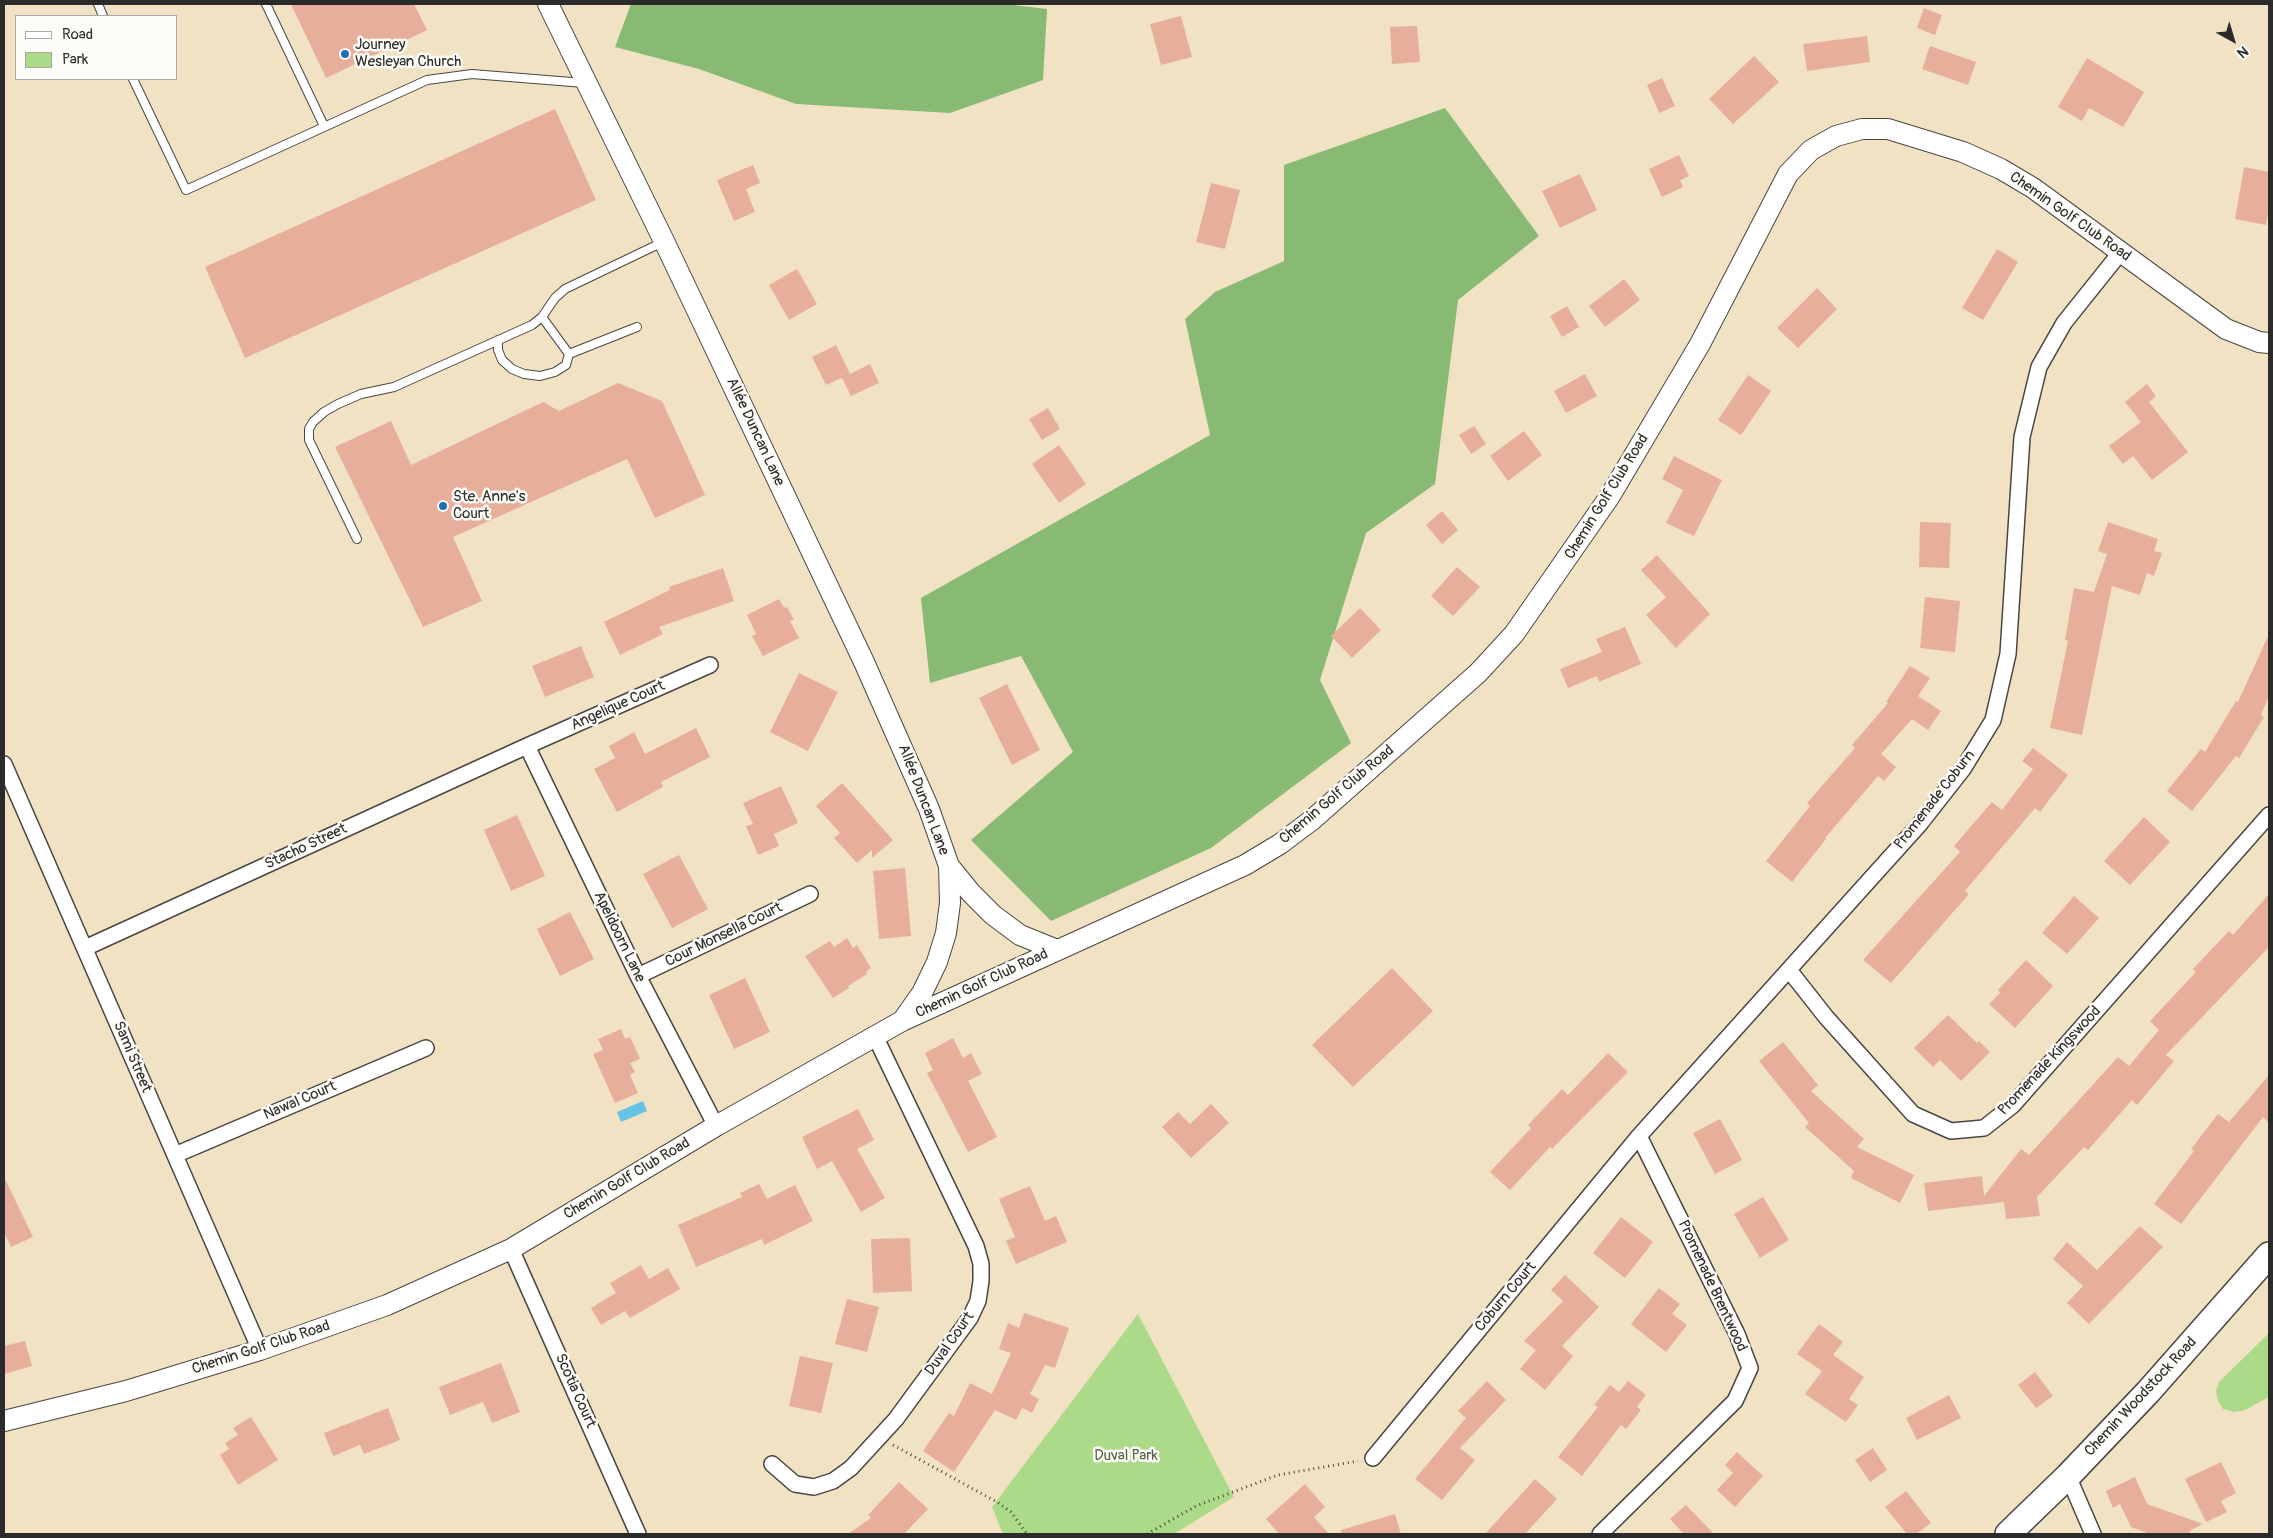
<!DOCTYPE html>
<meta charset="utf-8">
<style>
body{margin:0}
#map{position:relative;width:2273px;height:1538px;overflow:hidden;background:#f1e2c4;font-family:Pangolin,sans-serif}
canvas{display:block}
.frame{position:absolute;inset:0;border:5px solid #2b2b2b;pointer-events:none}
.legend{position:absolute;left:15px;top:15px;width:162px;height:65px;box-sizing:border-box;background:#fdfcf7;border:1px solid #a9a8a5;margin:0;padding:6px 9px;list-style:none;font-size:15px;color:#2b2b2b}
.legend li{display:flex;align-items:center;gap:10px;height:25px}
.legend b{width:25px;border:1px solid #a9a8a5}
.north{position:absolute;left:2208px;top:15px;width:50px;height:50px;-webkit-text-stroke:4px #fdfcf7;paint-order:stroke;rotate:141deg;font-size:14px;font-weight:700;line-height:20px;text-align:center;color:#2b2b2b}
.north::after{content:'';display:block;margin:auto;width:18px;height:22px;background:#2b2b2b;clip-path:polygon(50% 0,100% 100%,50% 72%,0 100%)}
</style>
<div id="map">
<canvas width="2273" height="1538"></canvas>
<div class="frame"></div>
<ul class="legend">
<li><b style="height:6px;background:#fff"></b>Road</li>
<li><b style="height:14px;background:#abda88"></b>Park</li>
</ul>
<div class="north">N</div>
</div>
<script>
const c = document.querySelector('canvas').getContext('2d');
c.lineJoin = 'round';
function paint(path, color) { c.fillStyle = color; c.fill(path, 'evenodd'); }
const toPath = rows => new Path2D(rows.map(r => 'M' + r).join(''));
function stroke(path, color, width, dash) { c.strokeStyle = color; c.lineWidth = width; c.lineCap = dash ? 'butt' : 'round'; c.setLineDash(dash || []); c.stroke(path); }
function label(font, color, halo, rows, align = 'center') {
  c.font = font + ' Pangolin,sans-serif'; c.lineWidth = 5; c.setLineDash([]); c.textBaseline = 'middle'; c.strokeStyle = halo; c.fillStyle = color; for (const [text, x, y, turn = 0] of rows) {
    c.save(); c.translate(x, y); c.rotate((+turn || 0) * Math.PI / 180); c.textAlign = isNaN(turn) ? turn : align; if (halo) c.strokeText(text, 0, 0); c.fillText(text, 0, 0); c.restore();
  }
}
paint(toPath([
 [1138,1314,1234,1497,1174,1534,1003,1534,992,1507],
 [2269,1333,2269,1397,2245,1410,2234,1412,2223,1409,2218,1401,2216,1391,2219,1382]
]), '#abda88');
paint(toPath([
 [631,4,1005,4,1047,9,1043,80,950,113,796,104,699,69,615,47],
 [1445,108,1539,236,1458,300,1435,484,1366,533,1320,680,1351,743,1211,848,1051,921,971,840,1073,752,1021,656,930,683,921,598,1210,435,1185,319,1215,292,1284,261,1284,165]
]), '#88ba74');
paint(toPath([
 [643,1101,647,1111,621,1122,617,1112]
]), '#65c4e3');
paint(toPath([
 [291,4,414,4,427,30,326,78],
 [1924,8,1942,15,1935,35,1917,28],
 [1181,16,1192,57,1161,65,1150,24],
 [1417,26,1420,62,1392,64,1390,27],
 [1867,36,1870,62,1807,71,1803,44],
 [1930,46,1976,62,1968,85,1922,69],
 [1754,56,1779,82,1733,124,1709,99],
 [2087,58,2144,92,2123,127,2089,108,2082,121,2058,107],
 [1662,78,1675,106,1659,113,1647,85],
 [555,109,596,200,245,358,205,267],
 [1679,155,1689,176,1680,180,1683,187,1662,197,1649,169],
 [753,165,760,183,746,189,755,212,734,221,717,180],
 [2244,167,2269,172,2269,208,2266,225,2235,219],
 [1580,174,1597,210,1560,228,1542,191],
 [1211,183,1240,190,1225,249,1196,242],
 [1997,249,2018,262,1983,320,1962,308],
 [797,269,817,304,789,320,769,285],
 [1624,279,1640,300,1605,327,1589,306],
 [1817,288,1837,309,1798,348,1777,328],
 [1567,306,1579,327,1562,337,1550,316],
 [836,345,850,374,870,364,879,383,851,396,842,378,826,385,812,357],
 [1585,374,1597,396,1566,413,1554,391],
 [1748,375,1771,391,1741,435,1718,420],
 [618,383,662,401,705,495,655,518,627,459,453,537,482,601,423,627,335,447,391,421,411,465,543,402,559,411],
 [2147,384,2156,396,2149,402,2188,452,2152,480,2133,456,2123,464,2109,446,2141,422,2125,402],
 [1048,408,1060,429,1042,440,1029,419],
 [1474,426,1486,444,1471,454,1459,435],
 [1524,431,1542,455,1508,481,1490,456],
 [1059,445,1086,484,1059,503,1032,464],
 [1674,456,1722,480,1694,536,1666,523,1683,490,1662,479],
 [1442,511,1458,530,1442,544,1426,525],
 [1920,522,1951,523,1949,568,1919,567],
 [2108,522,2158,539,2154,551,2162,553,2154,576,2147,573,2140,595,2112,586,2082,735,2050,728,2068,641,2065,640,2074,588,2094,592,2107,554,2098,551],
 [1657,555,1710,614,1676,648,1646,615,1666,597,1641,570],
 [1457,567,1480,587,1453,616,1431,596],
 [723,568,734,601,659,627,663,634,620,655,604,622,670,590,669,587],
 [1925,597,1960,601,1955,652,1920,648],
 [779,599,784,608,787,607,794,620,790,621,799,638,763,656,752,636,756,634,747,615],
 [1360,608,1381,630,1352,658,1331,636],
 [1625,627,1641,664,1599,682,1597,676,1568,688,1560,669,1602,652,1596,639],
 [2269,634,2269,696,2261,715,2264,717,2239,758,2236,756,2192,811,2167,791,2201,749,2205,752,2236,701,2238,702],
 [581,646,594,677,545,697,532,666],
 [1910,666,1930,678,1918,696,1941,711,1928,730,1912,719,1881,754,1896,767,1884,781,1878,776,1825,838,1826,839,1792,882,1766,861,1810,806,1807,803,1855,748,1852,745,1888,703,1886,702],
 [799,673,838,692,808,751,770,732],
 [1007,684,1040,750,1012,765,979,698],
 [696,728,710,757,661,782,663,787,617,812,594,769,615,758,609,746,634,732,645,754],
 [2033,748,2068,775,2040,812,2035,808,1965,891,1969,894,1891,983,1863,960,1960,852,1954,846,1992,802,2002,810,2033,769,2022,761],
 [842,783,893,840,872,858,872,850,857,863,834,838,840,833,816,806],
 [781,786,798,823,774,834,779,846,758,855,746,826,753,824,743,803],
 [517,815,545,876,511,891,484,830],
 [2144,817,2170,842,2130,885,2104,861],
 [679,855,708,909,672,928,643,874],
 [905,868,911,936,879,939,873,871],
 [2269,894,2269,947,2166,1055,2174,1061,2137,1105,2132,1100,2088,1150,2084,1147,2037,1197,2040,1216,2006,1219,2004,1202,1928,1211,1924,1183,1982,1176,1984,1196,2021,1149,2029,1155,2118,1057,2129,1066,2159,1030,2150,1021,2196,972,2193,969,2229,931,2233,935],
 [2074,896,2099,918,2067,954,2042,933],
 [570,912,594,959,560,976,537,929],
 [847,938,853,948,857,945,871,968,866,972,867,974,848,986,849,988,833,998,805,956,830,941,834,947],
 [2026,960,2053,986,2015,1028,1989,1004,2000,993,1998,990],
 [1392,968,1433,1011,1353,1087,1312,1045],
 [745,978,770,1032,734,1049,709,995],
 [1948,1015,1977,1043,1979,1041,1990,1052,1961,1081,1940,1060,1933,1067,1914,1048],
 [621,1029,625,1039,630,1037,640,1059,630,1063,635,1072,630,1075,638,1093,615,1103,593,1054,603,1050,598,1039],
 [953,1038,963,1058,971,1053,982,1074,968,1081,997,1137,968,1152,927,1073,933,1070,925,1053],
 [1783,1042,1818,1085,1811,1091,1864,1139,1857,1147,1914,1175,1900,1203,1851,1178,1854,1171,1805,1127,1809,1123,1759,1061],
 [1608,1053,1628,1072,1552,1149,1550,1147,1510,1190,1490,1172,1531,1128,1528,1125,1562,1089,1568,1095],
 [2269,1075,2269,1123,2263,1117,2181,1224,2154,1204,2194,1151,2191,1149,2218,1114,2229,1122],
 [1211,1104,1229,1123,1191,1158,1162,1127,1178,1112,1190,1124],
 [858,1109,874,1140,857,1149,885,1198,861,1212,832,1161,817,1169,802,1137],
 [1720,1119,1742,1160,1715,1174,1693,1133],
 [4,1177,33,1237,11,1247,4,1232],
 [759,1184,767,1199,795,1185,813,1221,764,1245,762,1239,696,1267,678,1225,742,1197,740,1193],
 [1030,1186,1045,1221,1056,1216,1067,1242,1016,1264,1006,1241,1015,1237,999,1199],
 [1763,1197,1789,1240,1760,1258,1734,1214],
 [1621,1217,1653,1242,1625,1278,1593,1253],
 [2140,1226,2163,1247,2089,1324,2067,1303,2083,1286,2053,1259,2067,1242,2097,1270],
 [910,1238,912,1291,873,1293,871,1239],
 [641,1265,649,1279,668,1268,680,1289,630,1318,625,1311,601,1325,591,1308,616,1293,610,1283],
 [1565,1275,1599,1307,1562,1346,1573,1356,1545,1390,1520,1369,1536,1350,1524,1341,1563,1301,1551,1290],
 [1659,1288,1680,1304,1672,1314,1687,1325,1666,1352,1631,1324],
 [847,1299,879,1307,867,1352,835,1344],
 [1024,1313,1069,1328,1055,1368,1045,1365,1030,1394,1039,1399,1032,1413,1022,1408,1016,1420,995,1410,954,1472,923,1451,949,1413,954,1416,970,1383,992,1394,1011,1353,999,1349,1008,1323,1019,1328],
 [1819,1324,1843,1342,1833,1355,1864,1377,1849,1399,1858,1405,1846,1422,1805,1394,1822,1371,1797,1354],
 [25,1341,32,1366,4,1374,4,1346],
 [800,1356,833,1363,821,1413,789,1406],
 [501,1363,520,1412,492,1423,483,1402,450,1415,439,1387],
 [2035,1372,2053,1396,2036,1408,2018,1385],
 [1487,1381,1506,1400,1460,1448,1475,1460,1442,1500,1415,1479,1466,1418,1458,1411],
 [1628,1381,1646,1395,1637,1407,1641,1410,1626,1429,1621,1425,1582,1476,1558,1457,1598,1407,1594,1405,1610,1385,1619,1392],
 [1949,1395,1961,1418,1917,1440,1906,1418],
 [388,1408,400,1440,364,1454,360,1445,333,1456,324,1433],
 [251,1417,278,1460,238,1485,220,1455,229,1449,225,1443,238,1435,233,1428],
 [1873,1448,1887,1470,1870,1482,1855,1460],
 [1737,1452,1763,1476,1735,1507,1717,1490,1733,1473,1725,1465],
 [2221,1462,2236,1493,2221,1501,2227,1512,2206,1522,2185,1479],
 [2135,1477,2147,1504,2203,1524,2191,1530,2189,1534,2150,1534,2131,1527,2120,1504,2113,1508,2106,1491],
 [1535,1479,1557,1499,1525,1534,1485,1534],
 [899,1482,928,1509,904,1534,848,1534,871,1518,868,1515],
 [1305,1484,1325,1507,1314,1517,1329,1534,1279,1534,1266,1519],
 [1906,1491,1931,1523,1916,1534,1907,1534,1885,1507],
 [1686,1505,1714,1534,1684,1534,1670,1519],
 [1395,1514,1401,1534,1341,1534,1341,1530]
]), '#e7af9b');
const service = toPath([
 [98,4,103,16],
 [266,4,324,126],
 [133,79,186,190,427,80,472,74,584,83],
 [542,317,569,354,637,327],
 [498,340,498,350,502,360,512,369,524,374,540,376,555,372,566,365,569,354],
 [357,539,309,440,309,429,313,422,324,412,338,404,361,394,394,387,532,325,542,317,555,298,565,289,663,242]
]);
const minor = toPath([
 [527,746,638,976,716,1126],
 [4,764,260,1350],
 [85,948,527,746,710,665],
 [1789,970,1826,1017,1913,1114,1951,1131,1984,1128,2013,1105,2269,815],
 [638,976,810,894],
 [175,1155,426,1048],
 [511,1249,638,1534],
 [1373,1458,1639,1136,1919,825,1963,769,1993,720,2008,654,2022,437,2039,367,2064,323,2120,253],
 [772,1464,795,1484,814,1487,833,1481,851,1468,896,1419,970,1318,978,1301,981,1281,981,1264,976,1246,875,1036],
 [2068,1476,2093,1534],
 [1600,1534,1735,1401,1750,1368,1737,1334,1639,1136]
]);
const tertiary = toPath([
 [548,4,664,241,864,662,929,809,949,866,950,903,946,933,937,962,922,993,903,1020],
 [949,866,971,893,993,915,1020,935,1057,950],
 [4,1421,126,1391,260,1350,387,1305,511,1249,716,1126,902,1021,1245,865,1280,844,1312,820,1478,673,1514,634,1610,496,1700,344,1788,174,1811,150,1836,136,1862,129,1888,129,1963,152,2001,169,2033,188,2226,329,2259,342,2269,343]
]);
const primary = toPath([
 [2008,1534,2068,1476,2148,1392,2269,1255]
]);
stroke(service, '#494642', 10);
stroke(minor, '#494642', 18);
stroke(tertiary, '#494642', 22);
stroke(primary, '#494642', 28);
stroke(toPath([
 [893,1445,997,1502,1011,1512,1027,1534],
 [1147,1534,1196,1506,1278,1475,1358,1461]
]), '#494642', 3, [1, 4]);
stroke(service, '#fff', 8);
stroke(minor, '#fff', 15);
stroke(tertiary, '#fff', 20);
stroke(primary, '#fff', 25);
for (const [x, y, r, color] of [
 [345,54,5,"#1f6fb2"],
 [443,506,5,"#1f6fb2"]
]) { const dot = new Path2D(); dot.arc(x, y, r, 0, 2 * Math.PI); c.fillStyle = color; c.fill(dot); stroke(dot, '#fdfcf7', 2); }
label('15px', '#2b2b2b', '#fdfcf7', [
 ["Journey",355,45],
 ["Wesleyan Church",355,62],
 ["Ste. Anne's",453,497],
 ["Court",453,514]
], 'left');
label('15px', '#2b2b2b', '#fdfcf7', [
 ["Chemin Golf Club Road",2070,217,35],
 ["Allée Duncan Lane",755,432,65],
 ["Chemin Golf Club Road",1607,497,-58],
 ["Angelique Court",618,706,-24],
 ["Chemin Golf Club Road",1337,795,-40],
 ["Allée Duncan Lane",923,800,69],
 ["Promenade Coburn",1935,800,-52],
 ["Stacho Street",306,847,-25],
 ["Cour Monsella Court",724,935,-26],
 ["Apeldoorn Lane",619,937,64],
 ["Chemin Golf Club Road",982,984,-25],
 ["Sami Street",132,1057,67],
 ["Promenade Kingswood",2050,1061,-47],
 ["Nawal Court",300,1101,-23],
 ["Chemin Golf Club Road",627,1179,-31],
 ["Promenade Brentwood",1712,1286,65],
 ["Coburn Court",1506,1297,-50],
 ["Duval Court",950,1344,-55],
 ["Chemin Golf Club Road",261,1348,-18],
 ["Scotia Court",575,1391,66],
 ["Chemin Woodstock Road",2141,1397,-47]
]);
label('15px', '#516047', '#fdfcf7', [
 ["Duval Park",1126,1456]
]);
</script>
